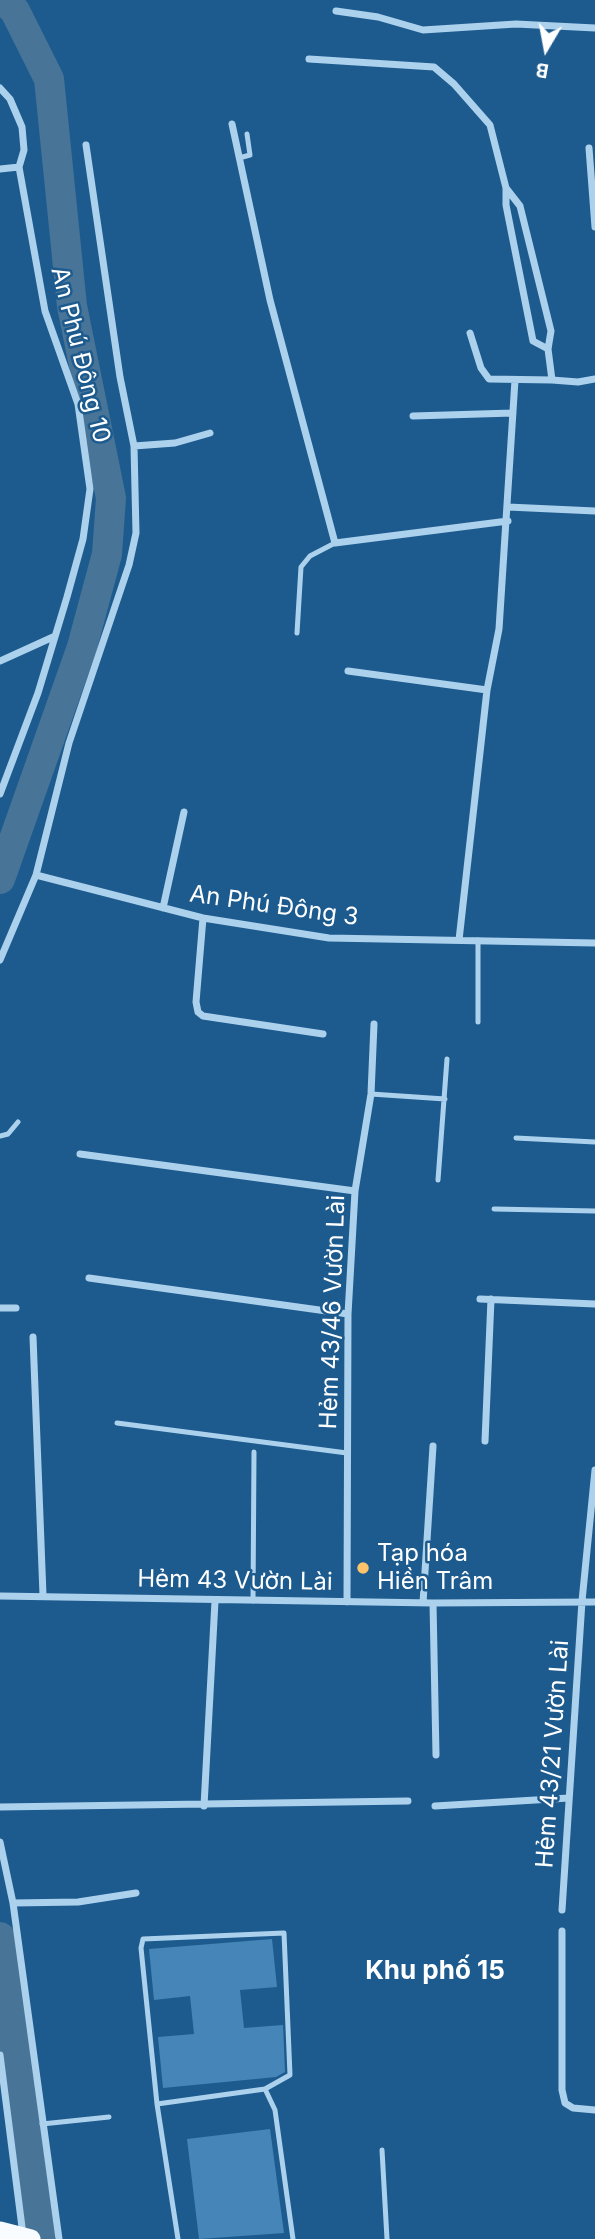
<!DOCTYPE html>
<meta charset="utf-8">
<style>
body{margin:0}
#map{position:relative;width:595px;height:2239px;overflow:hidden;background:#1d5b8f;font-family:Inter,sans-serif}
canvas{display:block}
.north{position:absolute;left:511px;top:14px;width:70px;height:70px;-webkit-text-stroke:5px #1d5b8f;paint-order:stroke;rotate:190deg;font-size:19px;font-weight:700;line-height:28px;text-align:center;color:#fff}
.north::after{content:'';display:block;margin:auto;width:24px;height:32px;background:#fff;clip-path:polygon(50% 0,100% 100%,50% 72%,0 100%)}
</style>
<div id="map">
<canvas width="595" height="2239"></canvas>
<div class="north">B</div>
</div>
<script>
const c = document.querySelector('canvas').getContext('2d');
c.lineJoin = 'round';
const toPath = rows => new Path2D(rows.map(r => 'M' + r).join(''));
function stroke(path, color, width, dash) { c.strokeStyle = color; c.lineWidth = width; c.lineCap = dash ? 'butt' : 'round'; c.setLineDash(dash || []); c.stroke(path); }
function paint(path, color) { c.fillStyle = color; c.fill(path, 'evenodd'); }
function label(font, color, halo, rows, align = 'center') {
  c.font = font + ' Inter,sans-serif'; c.lineWidth = 5; c.setLineDash([]); c.textBaseline = 'middle'; c.strokeStyle = halo; c.fillStyle = color; for (const [text, x, y, turn = 0] of rows) {
    c.save(); c.translate(x, y); c.rotate((+turn || 0) * Math.PI / 180); c.textAlign = isNaN(turn) ? turn : align; if (halo) c.strokeText(text, 0, 0); c.fillText(text, 0, 0); c.restore();
  }
}
stroke(toPath([
 [0,879,82,647,107,554,111,498,72,306,49,79,15,11,4,0],
 [0,1937,40,2235]
]), '#487498', 30);
paint(toPath([
 [272,1939,277,1987,240,1990,244,2028,283,2025,285,2072,276,2077,163,2088,158,2037,194,2034,190,1996,154,2000,149,1949],
 [270,2129,284,2233,199,2239,187,2139]
]), '#4685b7');
stroke(toPath([
 [239,158,250,155,247,134],
 [297,633,301,567,310,556,335,543],
 [478,1022,478,940],
 [371,1094,445,1099],
 [0,1136,8,1134,18,1122],
 [516,1138,595,1142],
 [438,1180,447,1059],
 [494,1209,595,1211],
 [117,1423,347,1453],
 [253,1601,254,1452],
 [265,2089,275,2110,293,2239],
 [157,2104,141,1948,143,1939,284,1933,290,2075,265,2089,157,2104,178,2239],
 [42,2124,109,2117],
 [382,2150,387,2239]
]), '#acd1ed', 5);
stroke(toPath([
 [336,11,378,17,423,30,516,24,595,28],
 [309,59,434,67,454,84,490,125,506,188],
 [0,88,10,99,22,127,24,150,19,167,45,311,78,404,90,489,83,539,67,597,38,693,0,794],
 [232,124,270,300,335,543,508,521],
 [589,148,595,227],
 [0,169,19,167],
 [470,333,481,368,489,379,552,380],
 [548,349,533,341,506,205,506,188,520,206,551,331,548,349,552,380,578,382,595,379],
 [413,416,513,413],
 [134,446,175,443,210,433],
 [508,507,595,511],
 [0,661,53,637],
 [348,671,487,690],
 [36,875,203,918,329,938,595,943],
 [163,908,184,812],
 [203,918,196,1002,198,1012,203,1016,323,1034],
 [459,940,487,690,499,629,515,380],
 [0,960,36,875,69,743,129,565,136,533,134,446,120,377,86,145],
 [80,1154,355,1191],
 [89,1278,348,1314],
 [480,1299,595,1304],
 [0,1308,16,1308],
 [33,1337,43,1595],
 [485,1441,491,1299],
 [0,1596,433,1603,595,1602],
 [347,1602,348,1314,355,1191,371,1094,374,1024],
 [423,1603,433,1446],
 [433,1603,436,1755],
 [204,1806,215,1601],
 [435,1806,569,1798],
 [0,1807,408,1801],
 [0,1842,13,1903],
 [562,1910,582,1601,595,1470],
 [562,1931,562,2090,565,2103,573,2108,595,2110],
 [0,2055,23,2235],
 [59,2239,13,1903,78,1902,136,1893]
]), '#acd1ed', 7);
stroke(toPath([
 [0,2231,31,2239]
]), '#f9fcff', 19);
for (const [x, y, r, color] of [
 [363,1568,7,"#fdc36b"]
]) { const dot = new Path2D(); dot.arc(x, y, r, 0, 2 * Math.PI); c.fillStyle = color; c.fill(dot); stroke(dot, '#1d5b8f', 2.5); }
label('24px', '#fff', '#1d5b8f', [
 ["An Phú Đông 10",80,355,76],
 ["An Phú Đông 3",274,906,8],
 ["Hẻm 43/46 Vườn Lài",333,1312,-88],
 ["Hẻm 43 Vườn Lài",235,1581,1],
 ["Hẻm 43/21 Vườn Lài",553,1754,-86]
]);
label('24px', '#fff', '#1d5b8f', [
 ["Tạp hóa",377,1554],
 ["Hiền Trâm",377,1582]
], 'left');
label('bold 26px', '#fff', '#1d5b8f', [
 ["Khu phố 15",435,1971]
]);
</script>
